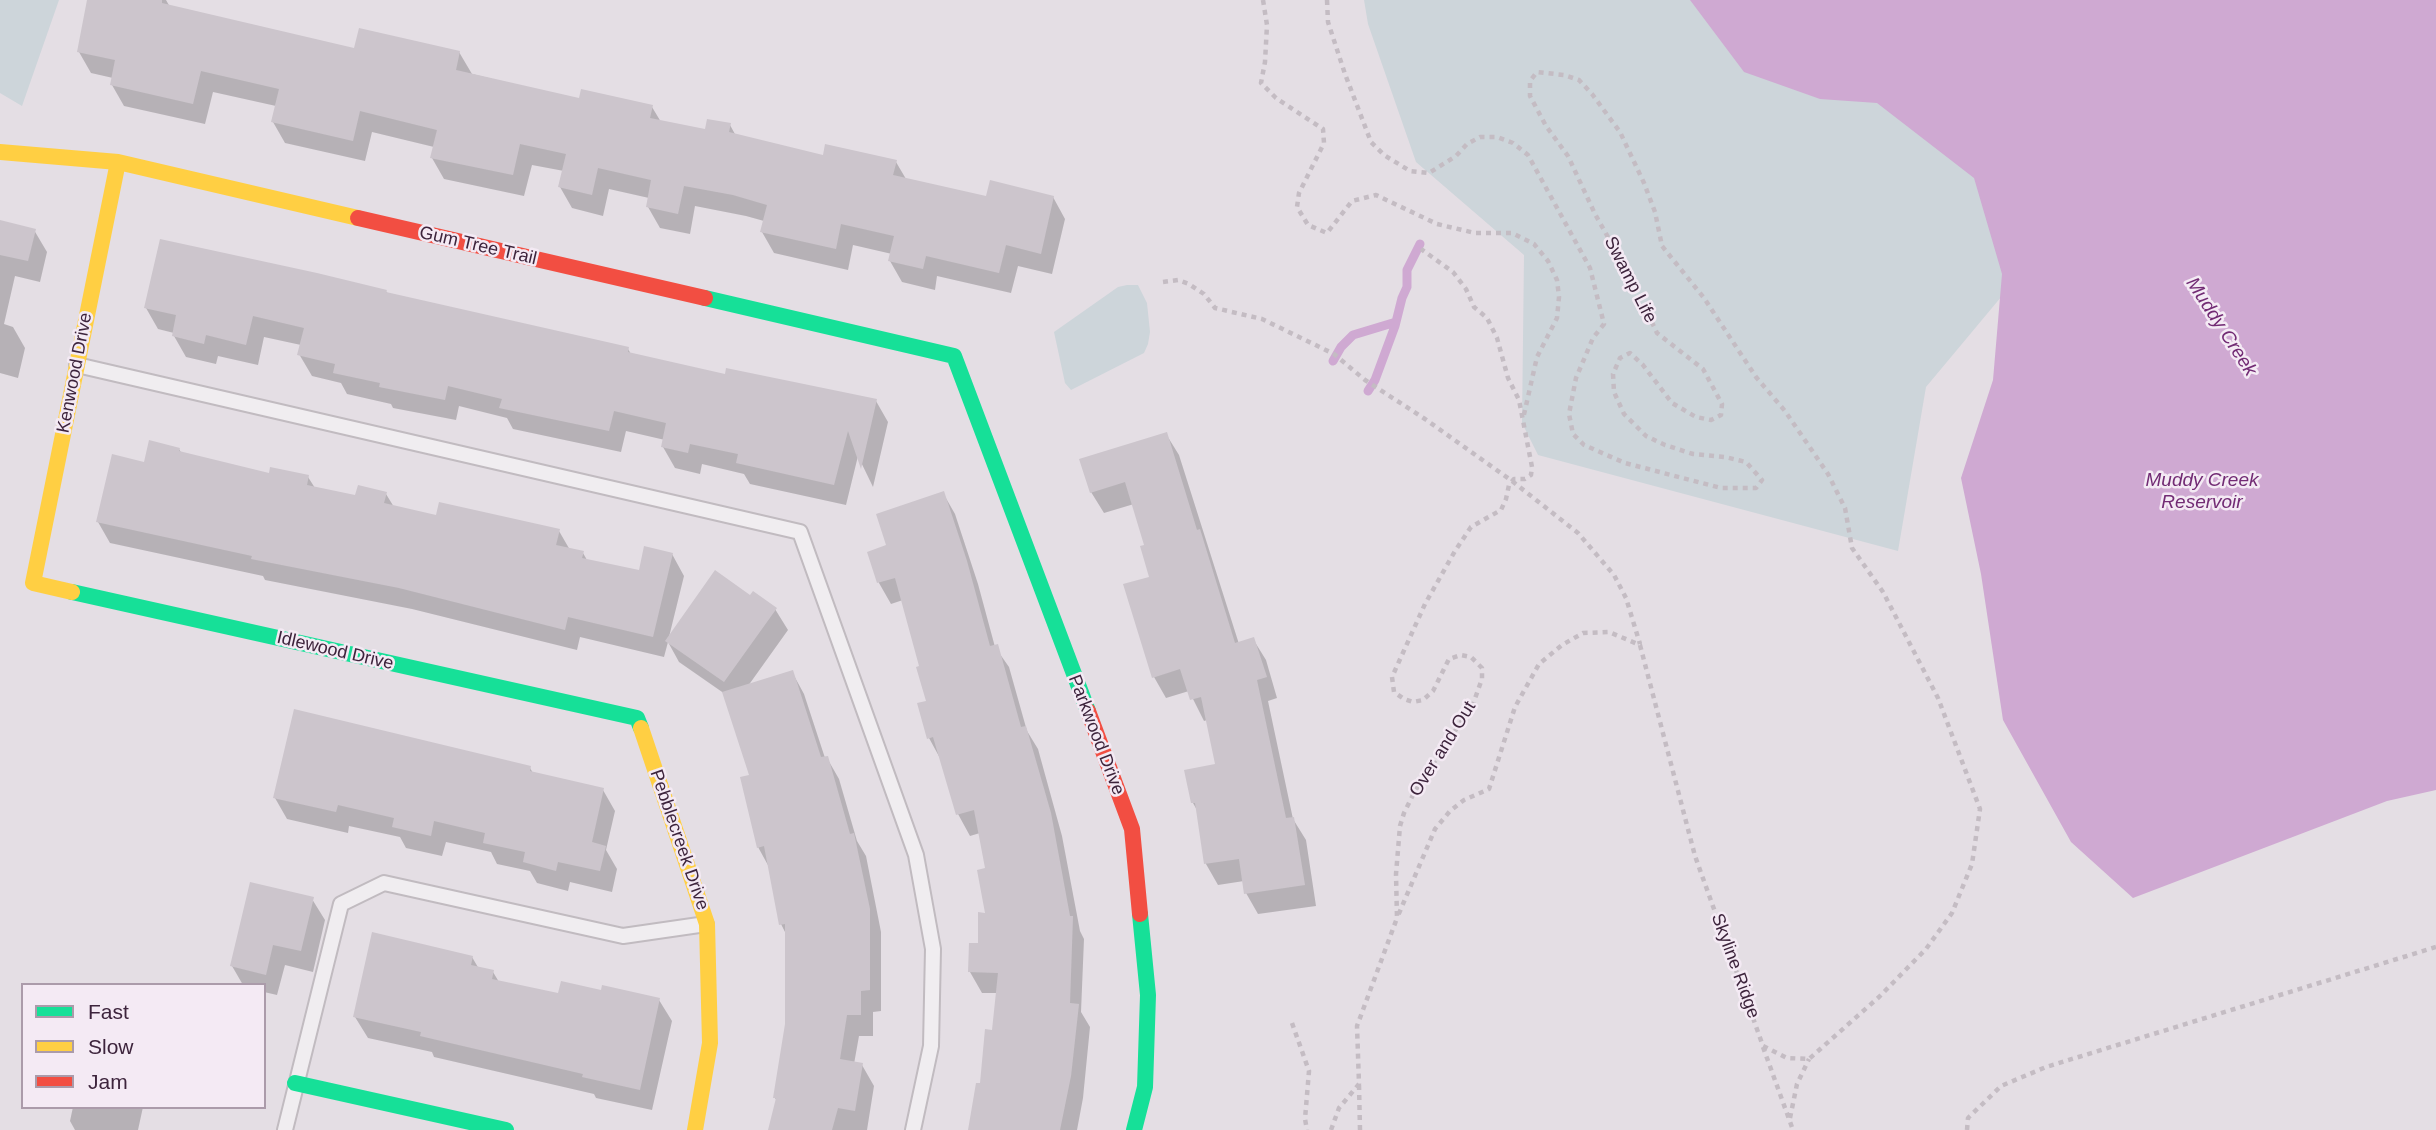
<!DOCTYPE html>
<style>
body{margin:0}
#map{position:relative;width:2436px;height:1130px;overflow:hidden;background:#e4dee4;font-family:Helvetica,sans-serif}
canvas{display:block}
.legend{position:absolute;left:21px;top:983px;width:245px;height:126px;box-sizing:border-box;background:#f4eaf4;border:2px solid #ab9baa;margin:0;padding:9px 12px;list-style:none;font-size:21px;color:#3d243c}
.legend li{display:flex;align-items:center;gap:14px;height:35px}
.legend b{width:35px;border:2px solid #ab9baa}
</style>
<div id="map">
<canvas width="2436" height="1130"></canvas>
<ul class="legend">
<li><b style="height:9px;background:#16e098"></b>Fast</li>
<li><b style="height:9px;background:#ffcf43"></b>Slow</li>
<li><b style="height:9px;background:#f24e42"></b>Jam</li>
</ul>
</div>
<script>
const c = document.querySelector('canvas').getContext('2d');
c.lineJoin = 'round';
function paint(path, color) { c.fillStyle = color; c.fill(path, 'evenodd'); }
const toPath = rows => new Path2D(rows.map(r => 'M' + r).join(''));
function stroke(path, color, width, dash) { c.strokeStyle = color; c.lineWidth = width; c.lineCap = dash ? 'butt' : 'round'; c.setLineDash(dash || []); c.stroke(path); }
function label(font, color, halo, rows, align = 'center') {
  c.font = font + ' Helvetica,sans-serif'; c.lineWidth = 5; c.setLineDash([]); c.textBaseline = 'middle'; c.strokeStyle = halo; c.fillStyle = color; for (const [text, x, y, turn = 0] of rows) {
    c.save(); c.translate(x, y); c.rotate((+turn || 0) * Math.PI / 180); c.textAlign = isNaN(turn) ? turn : align; if (halo) c.strokeText(text, 0, 0); c.fillText(text, 0, 0); c.restore();
  }
}
paint(toPath([
 [0,0,59,0,22,106,0,93],
 [1364,0,2249,0,1926,387,1898,551,1538,455,1522,423,1524,255,1416,162,1368,24],
 [1127,285,1138,285,1147,303,1150,332,1148,344,1144,353,1071,390,1065,383,1054,332,1118,287]
]), '#cdd5da');
paint(toPath([
 [1690,0,2436,0,2436,790,2387,801,2133,898,2071,842,2003,720,1981,574,1961,478,1993,380,2002,274,1974,178,1877,103,1820,99,1744,72]
]), '#cfa9d2');
paint(toPath([
 [89,0,166,0,170,7,355,50,459,52,472,74,580,100,652,107,661,122,707,131,730,125,736,136,824,157,896,162,906,179,987,198,1053,197,1065,219,1052,274,1018,266,1011,293,937,276,935,290,902,282,890,261,892,254,853,245,848,270,774,253,762,232,764,221,746,216,695,206,690,234,660,228,648,207,649,198,609,189,603,216,572,208,560,187,564,171,532,165,524,196,444,179,432,158,434,147,372,132,365,161,285,143,273,122,276,106,213,92,205,124,124,106,112,85,113,78,91,73,79,52],
 [0,222,34,230,47,252,40,282,15,276,4,324,13,327,25,348,18,378,0,373],
 [386,291,388,294,628,349,631,354,726,376,876,401,888,422,873,487,858,456,846,505,750,484,744,474,702,464,700,474,675,468,663,447,665,440,626,431,621,452,513,429,507,418,459,406,456,420,393,408,391,404,347,394,341,383,312,376,299,354,301,345,264,337,258,365,218,356,216,364,186,357,174,336,174,333,158,329,146,308],
 [1166,434,1179,455,1239,644,1253,639,1266,660,1277,698,1268,701,1293,819,1306,840,1316,906,1258,914,1246,893,1244,881,1218,885,1206,864,1198,812,1193,803,1217,766,1207,720,1204,721,1189,691,1166,698,1154,677,1151,578,1147,546,1134,504,1104,513,1091,492],
 [179,449,182,454,270,475,308,477,315,488,357,497,386,494,394,507,437,517,559,531,570,550,583,553,587,560,640,572,672,554,684,576,669,637,750,597,775,609,788,630,748,686,792,672,804,694,825,758,827,758,839,779,857,841,866,856,881,932,881,1011,873,1012,873,1036,859,1036,854,1064,862,1065,874,1086,867,1130,770,1130,777,1101,775,1098,787,1024,786,934,781,924,769,867,758,847,751,776,725,694,679,662,668,642,664,657,580,637,577,650,412,609,265,580,263,576,110,543,98,522,145,464],
 [943,493,955,514,978,584,995,647,1009,667,1027,731,1038,749,1062,836,1080,931,1084,939,1081,1012,1090,1027,1083,1098,1077,1130,970,1130,994,1032,998,993,982,993,970,972,987,914,987,870,980,833,970,836,958,814,941,760,929,738,928,702,921,667,903,600,891,604,879,583,869,553,888,547],
 [530,768,533,773,603,790,615,811,606,850,617,869,612,892,570,882,568,891,537,883,530,871,497,864,491,852,446,842,442,856,406,848,400,837,349,826,348,833,287,819,275,798],
 [312,899,325,920,313,972,285,965,277,995,264,992,264,985,243,985,232,966],
 [472,957,479,969,493,972,499,982,559,995,659,1000,672,1021,652,1110,596,1098,594,1094,434,1057,432,1052,368,1038,355,1017],
 [73,1107,143,1107,138,1130,75,1130,70,1121]
]), '#0003');
stroke(toPath([
 [1333,361,1341,347,1353,335,1396,322],
 [1368,391,1375,380,1395,326,1402,298,1407,287,1407,270,1420,244]
]), '#cfa9d2', 9);
paint(toPath([
 [87,0,162,0,162,3,354,48,359,28,460,51,456,70,579,98,581,89,653,105,650,118,705,129,707,119,731,123,729,132,823,155,825,144,897,160,893,175,986,196,990,180,1054,196,1041,254,1006,245,999,273,926,256,923,269,888,261,894,236,841,224,836,249,760,232,767,205,733,195,684,186,678,214,646,207,651,180,598,168,592,195,558,187,566,154,520,144,513,175,430,158,437,130,360,111,353,141,271,122,279,89,201,71,193,104,110,85,115,60,77,52],
 [0,220,36,229,28,261,0,255],
 [160,239,317,273,387,290,386,292,629,347,628,352,725,374,726,368,877,399,861,469,848,431,834,485,736,463,738,454,690,444,688,453,661,447,666,423,614,411,609,431,499,408,502,399,448,386,445,400,379,387,380,383,333,373,335,364,297,355,304,328,253,316,246,345,206,335,204,344,172,336,176,315,144,308],
 [1167,432,1197,530,1200,529,1235,643,1254,637,1267,677,1257,680,1286,818,1294,817,1305,885,1244,894,1239,859,1204,864,1195,803,1191,803,1184,770,1215,764,1201,697,1190,700,1180,669,1152,678,1123,584,1149,577,1140,546,1144,545,1125,482,1090,493,1079,459],
 [149,440,180,448,179,451,269,473,270,467,309,475,307,485,355,495,358,485,387,492,384,503,436,515,439,502,560,529,556,545,584,551,582,558,639,570,644,546,673,553,653,637,568,617,565,630,399,588,251,559,252,556,96,522,112,454,144,462],
 [944,491,967,561,990,646,998,644,1021,727,1026,726,1051,813,1070,916,1073,916,1070,1003,1079,1004,1071,1076,1060,1130,968,1130,976,1083,980,1083,985,1029,992,1030,998,973,968,972,969,943,978,943,978,912,985,913,977,870,985,868,974,810,956,815,933,737,927,739,917,703,926,701,916,667,919,666,895,578,877,583,867,552,886,545,876,514],
 [715,570,750,595,753,591,777,608,724,682,665,641],
 [793,670,821,757,828,756,850,834,854,833,870,909,870,990,861,991,861,1015,847,1015,840,1059,863,1063,855,1111,838,1108,832,1130,768,1130,776,1098,773,1098,785,1024,785,924,779,925,764,846,757,848,740,777,749,775,722,692],
 [294,709,531,766,530,771,604,788,592,842,606,846,600,871,558,862,556,871,523,862,525,852,483,843,485,833,434,821,431,836,392,827,394,818,338,805,336,812,273,798],
 [250,882,314,897,301,951,273,945,266,975,230,966],
 [372,932,473,956,471,965,494,970,492,979,558,993,561,981,601,990,602,985,660,998,640,1090,582,1077,583,1074,420,1036,421,1032,353,1017]
]), '#ccc5cc');
const lane = toPath([
 [77,365,800,532,916,855,933,949,931,1046,913,1130],
 [285,1130,341,904,384,883,623,936,706,924]
]);
stroke(lane, '#c1bbc0', 18);
stroke(toPath([
 [1263,0,1267,25,1265,62,1261,83,1276,98,1323,129,1324,143,1299,193,1297,207,1308,225,1327,233,1352,201,1376,195,1437,224,1475,233,1512,233,1534,244,1548,261,1557,280,1559,297,1557,318,1537,357,1523,419],
 [1327,0,1328,22,1345,74,1371,142,1384,155,1410,171,1429,173,1456,156,1467,144,1480,137,1497,137,1513,143,1528,155,1590,268,1604,324,1593,338,1576,378,1569,414,1573,434,1584,445,1625,463,1721,488,1756,488,1762,480,1746,462,1725,457,1693,454,1665,445,1646,436,1624,414,1614,392,1613,374,1620,358,1630,353,1643,365,1672,403,1696,417,1711,420,1721,415,1722,404,1703,369,1657,333,1631,278,1595,214,1568,156,1546,126,1530,96,1530,81,1537,72,1564,75,1579,80,1592,94,1620,132,1644,183,1655,212,1662,246,1704,298,1756,377,1785,411,1828,474,1845,508,1852,548,1883,592,1938,698,1980,809,1972,864,1952,913,1926,949,1879,997,1809,1059,1787,1058,1763,1046,1695,856,1640,645,1609,632,1583,633,1562,645,1539,664,1515,707,1489,789,1464,800,1450,811,1435,829,1397,918],
 [1163,282,1178,280,1189,284,1204,294,1215,308,1262,319,1334,354,1365,380,1425,419,1512,481,1578,533,1614,575,1626,598,1640,644],
 [1292,1023,1309,1071,1305,1119,1307,1130],
 [1763,1047,1793,1130],
 [1359,1085,1360,1130],
 [1790,1118,1797,1084,1809,1059],
 [1331,1130,1339,1108,1359,1084,1357,1026,1397,918,1396,874,1400,826,1404,813,1415,791,1473,704,1482,679,1482,668,1471,657,1461,655,1449,659,1433,691,1423,700,1413,702,1404,699,1394,692,1392,677,1425,604,1455,551,1471,527,1501,510,1506,499,1509,485,1514,479,1525,479,1531,475,1532,467,1519,400,1508,378,1497,338,1487,318,1474,307,1466,289,1453,272,1421,249],
 [1967,1130,1968,1118,2001,1086,2046,1067,2436,947]
]), '#c4bcc3', 4.5, [5, 5]);
stroke(lane, '#f0edf0', 14);
stroke(toPath([
 [705,298,954,356,1088,711],
 [72,592,637,718,641,728],
 [295,1083,506,1130],
 [1134,1130,1145,1087,1148,995,1140,914]
]), '#16e098', 16);
stroke(toPath([
 [0,152,118,162,358,218],
 [72,592,33,583,118,162],
 [641,728,707,924,710,1043,695,1130]
]), '#ffcf43', 16);
stroke(toPath([
 [358,218,705,298],
 [1088,711,1132,829,1140,914]
]), '#f24e42', 16);
label('18px', '#3d243c', '#f4eaf4', [
 ["Gum Tree Trail",478,246,13],
 ["Swamp Life",1630,280,63],
 ["Kenwood Drive",75,373,-79],
 ["Idlewood Drive",335,651,13],
 ["Parkwood Drive",1096,735,69],
 ["Over and Out",1443,749,-58],
 ["Pebblecreek Drive",679,840,71],
 ["Skyline Ridge",1735,966,70]
]);
label('italic 19px', '#722b74', '#f4eaf4', [
 ["Muddy Creek",2221,327,57],
 ["Muddy Creek",2202,481],
 ["Reservoir",2202,503]
]);
</script>
